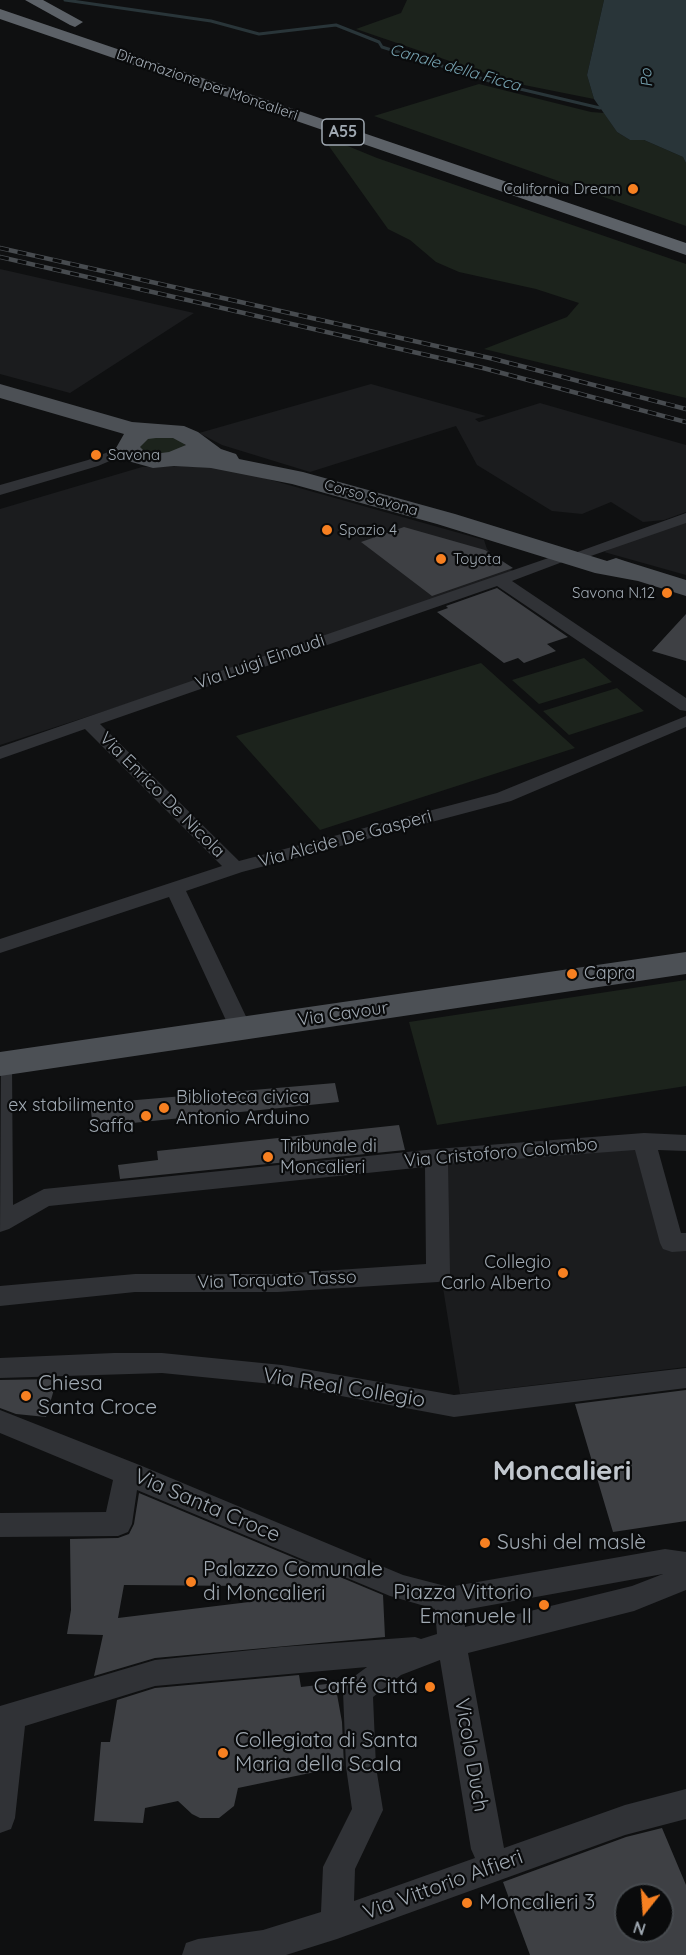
<!DOCTYPE html>
<meta charset="utf-8">
<style>
body{margin:0}
#map{position:relative;width:686px;height:1955px;overflow:hidden;background:#0f1011;font-family:Quicksand,sans-serif}
canvas{display:block}
.north{position:absolute;left:614px;top:1883px;width:60px;height:60px;box-sizing:border-box;background:#0a0b0c;border:2px solid #464a4e;border-radius:50%;rotate:197deg;font-size:16px;font-weight:700;line-height:24px;text-align:center;color:#a0a9b2}
.north::after{content:'';display:block;margin:auto;width:21px;height:27px;background:#f78021;clip-path:polygon(50% 0,100% 100%,50% 72%,0 100%)}
</style>
<div id="map">
<canvas width="686" height="1955"></canvas>
<div class="north">N</div>
</div>
<script>
const c = document.querySelector('canvas').getContext('2d');
c.lineJoin = 'round';
function paint(path, color) { c.fillStyle = color; c.fill(path, 'evenodd'); }
const toPath = rows => new Path2D(rows.map(r => 'M' + r).join(''));
function stroke(path, color, width, dash) { c.strokeStyle = color; c.lineWidth = width; c.lineCap = dash ? 'butt' : 'round'; c.setLineDash(dash || []); c.stroke(path); }
function label(font, color, halo, rows, align = 'center') {
  c.font = font + ' Quicksand,sans-serif'; c.lineWidth = 4.5; c.setLineDash([]); c.textBaseline = 'middle'; c.strokeStyle = halo; c.fillStyle = color; for (const [text, x, y, turn = 0] of rows) {
    c.save(); c.translate(x, y); c.rotate((+turn || 0) * Math.PI / 180); c.textAlign = isNaN(turn) ? turn : align; if (halo) c.strokeText(text, 0, 0); c.fillText(text, 0, 0); c.restore();
  }
}
paint(toPath([
 [0,269,194,313,70,393,0,374],
 [371,384,486,416,475,419,479,422,540,403,686,445,686,512,664,520,643,522,611,502,582,514,552,511,477,465,456,426,310,472,222,445,199,433],
 [181,466,232,469,484,540,487,549,514,572,179,687,0,745,0,509,142,467],
 [686,522,686,575,604,552,617,545],
 [640,1146,686,1244,686,1367,460,1394,440,1269,440,1165]
]), '#1b1c1e');
paint(toPath([
 [407,0,604,0,587,75,594,99,514,83,356,29,401,13],
 [479,84,591,112,604,113,617,132,630,140,644,140,683,157,686,163,686,226,374,116],
 [321,135,377,158,686,264,686,398,484,349,567,317,579,303,536,289,459,272,436,262,410,240,388,229],
 [168,435,184,442,185,446,179,453,144,454,137,445,145,438],
 [584,658,612,682,539,704,512,680],
 [481,663,575,748,320,830,236,736],
 [617,688,644,711,569,735,543,711],
 [686,980,686,1086,437,1125,409,1022]
]), '#1c231c');
paint(toPath([
 [604,0,686,0,686,163,683,157,644,140,630,140,617,132,594,99,587,75]
]), '#293539');
stroke(toPath([
 [65,0,211,21,259,34,336,25,379,42,382,47,499,84,600,108]
]), '#293539', 3);
paint(toPath([
 [404,527,485,550,513,568,432,596,361,542],
 [497,588,568,637,547,644,556,651,524,663,518,658,504,663,437,612,448,608,446,606],
 [686,614,686,661,652,651],
 [335,1083,339,1102,93,1127,90,1104],
 [399,1125,405,1150,120,1179,118,1165,158,1160,157,1151],
 [57,1379,46,1417,16,1414,0,1408,0,1380],
 [686,1390,686,1521,613,1532,575,1404],
 [139,1493,383,1595,385,1637,155,1658,94,1676,103,1635,67,1634,71,1610,70,1539,118,1538,129,1534,134,1524],
 [124,1585,249,1586,249,1602,118,1618],
 [299,1675,301,1687,335,1683,342,1722,344,1766,238,1788,234,1806,219,1818,200,1818,192,1814,178,1801,145,1808,143,1823,94,1821,101,1742,110,1742,117,1700,155,1688],
 [662,1828,686,1885,686,1955,530,1955,503,1882,626,1837],
 [626,1895,662,1895,662,1931,626,1931]
]), '#3e4044');
paint(toPath([
 [128,444,135,448,133,451,98,466,0,495,0,485,88,460,128,444],
 [686,513,686,523,585,558,573,558,512,581,686,698,686,711,680,710,497,586,100,724,239,861,497,793,686,716,686,727,511,801,242,872,186,891,252,1029,249,1034,241,1036,233,1034,230,1029,169,897,0,953,0,939,222,866,85,729,0,759,0,747,560,554,572,554,686,513],
 [1,1056,9,1059,12,1064,13,1205,44,1189,436,1149,644,1133,686,1135,686,1151,658,1150,681,1233,686,1233,686,1251,672,1252,663,1249,660,1243,635,1150,448,1164,450,1273,447,1280,438,1282,278,1292,135,1292,0,1306,0,1286,135,1274,278,1274,426,1264,425,1167,49,1206,9,1229,0,1232,1,1056],
 [114,1353,162,1353,282,1365,454,1395,686,1368,686,1388,454,1417,282,1385,162,1373,0,1378,0,1358,114,1353],
 [0,1410,142,1466,403,1575,449,1587,665,1549,686,1552,686,1590,634,1611,468,1653,504,1848,625,1805,686,1789,686,1819,625,1835,337,1939,286,1955,182,1955,186,1943,198,1939,263,1930,321,1912,323,1867,352,1809,346,1767,343,1691,348,1681,367,1667,155,1686,25,1726,15,1818,11,1829,0,1833,0,1706,155,1660,281,1647,415,1637,421,1639,437,1634,435,1609,390,1596,137,1490,132,1524,128,1532,118,1536,0,1537,0,1513,106,1512,113,1480,0,1433,0,1410],
 [663,1574,632,1586,465,1627,464,1610,663,1574],
 [440,1660,471,1849,475,1858,354,1901,355,1869,383,1810,376,1767,373,1697,401,1675,440,1660]
]), '#303236');
paint(toPath([
 [0,384,132,422,184,426,198,432,221,449,236,454,239,459,303,472,455,514,607,561,616,558,625,561,686,580,686,596,638,581,595,573,437,524,292,484,211,468,174,466,153,468,128,461,116,448,124,434,0,398,0,384],
 [156,438,173,438,186,445,169,452,154,454,144,451,140,447,148,439,156,438],
 [686,952,686,974,0,1076,0,1052,686,952]
]), '#4c5055');
paint(toPath([
 [25,0,43,0,83,22,75,27,70,25,25,0],
 [0,9,686,243,686,255,0,19,0,9]
]), '#5c6167');
const rail = toPath([
 [0,248,494,359,686,409],
 [0,257,483,368,686,422]
]);
stroke(rail, '#474b4f', 4.5);
stroke(rail, '#0a0b0c', 3, [9]);
for (const [x, y, r, color] of [
 [633,189,6,"#f78021"],
 [96,455,6,"#f78021"],
 [327,530,6,"#f78021"],
 [441,559,6,"#f78021"],
 [667,593,6,"#f78021"],
 [572,974,6,"#f78021"],
 [164,1108,6,"#f78021"],
 [146,1116,6,"#f78021"],
 [268,1157,6,"#f78021"],
 [563,1273,6,"#f78021"],
 [26,1396,6,"#f78021"],
 [485,1543,6,"#f78021"],
 [191,1582,6,"#f78021"],
 [544,1605,6,"#f78021"],
 [430,1687,6,"#f78021"],
 [223,1753,6,"#f78021"],
 [467,1903,6,"#f78021"]
]) { const dot = new Path2D(); dot.arc(x, y, r, 0, 2 * Math.PI); c.fillStyle = color; c.fill(dot); stroke(dot, '#0a0b0c', 2); }
label('15px', '#a0a9b2', '#0a0b0c', [
 ["Diramazione per Moncalieri",207,85,19],
 ["Corso Savona",371,498,16]
]);
label('15px', '#a0a9b2', '#0a0b0c', [
 ["California Dream",621,189,"right"],
 ["Savona",108,455],
 ["Spazio 4",339,530],
 ["Toyota",453,559],
 ["Savona N.12",655,593,"right"]
], 'left');
label('italic 16px', '#75a1af', '#0a0b0c', [
 ["Canale della Ficca",455,68,16],
 ["Po",647,78,-95]
]);
for (const [x, y, w] of [
 [343,132,42]
]) { const box = new Path2D(); box.roundRect(x - w / 2, y - 13, w, 26, 4.5); c.fillStyle = '#0a0b0c'; c.fill(box); stroke(box, '#a0a9b2', 1.5); }
label('bold 16px', '#a0a9b2', null, [
 ["A55",343,132]
]);
label('18px', '#a0a9b2', '#0a0b0c', [
 ["Via Luigi Einaudi",260,662,-19],
 ["Via Enrico De Nicola",162,795,45],
 ["Via Alcide De Gasperi",345,839,-15],
 ["Via Cavour",343,1014,-8],
 ["Via Cristoforo Colombo",501,1153,-5],
 ["Via Torquato Tasso",277,1280,-2]
]);
label('18px', '#a0a9b2', '#0a0b0c', [
 ["Capra",584,974],
 ["Biblioteca civica",176,1098],
 ["Antonio Arduino",176,1119],
 ["ex stabilimento",134,1106,"right"],
 ["Saffa",134,1127,"right"],
 ["Tribunale di",280,1147],
 ["Moncalieri",280,1168],
 ["Collegio",551,1263,"right"],
 ["Carlo Alberto",551,1284,"right"]
], 'left');
label('21px', '#a0a9b2', '#0a0b0c', [
 ["Chiesa",38,1384],
 ["Santa Croce",38,1408],
 ["Sushi del maslè",497,1543],
 ["Palazzo Comunale",203,1570],
 ["di Moncalieri",203,1594],
 ["Piazza Vittorio",532,1593,"right"],
 ["Emanuele II",532,1617,"right"],
 ["Caffé Cittá",418,1687,"right"],
 ["Collegiata di Santa",235,1741],
 ["Maria della Scala",235,1765],
 ["Moncalieri 3",479,1903]
], 'left');
label('21px', '#a0a9b2', '#0a0b0c', [
 ["Via Real Collegio",344,1388,9],
 ["Via Santa Croce",207,1506,23],
 ["Vicolo Duch",471,1755,80],
 ["Via Vittorio Alfieri",443,1885,-20]
]);
label('bold 28px', '#c1c7ce', '#0a0b0c', [
 ["Moncalieri",562,1472]
]);
</script>
